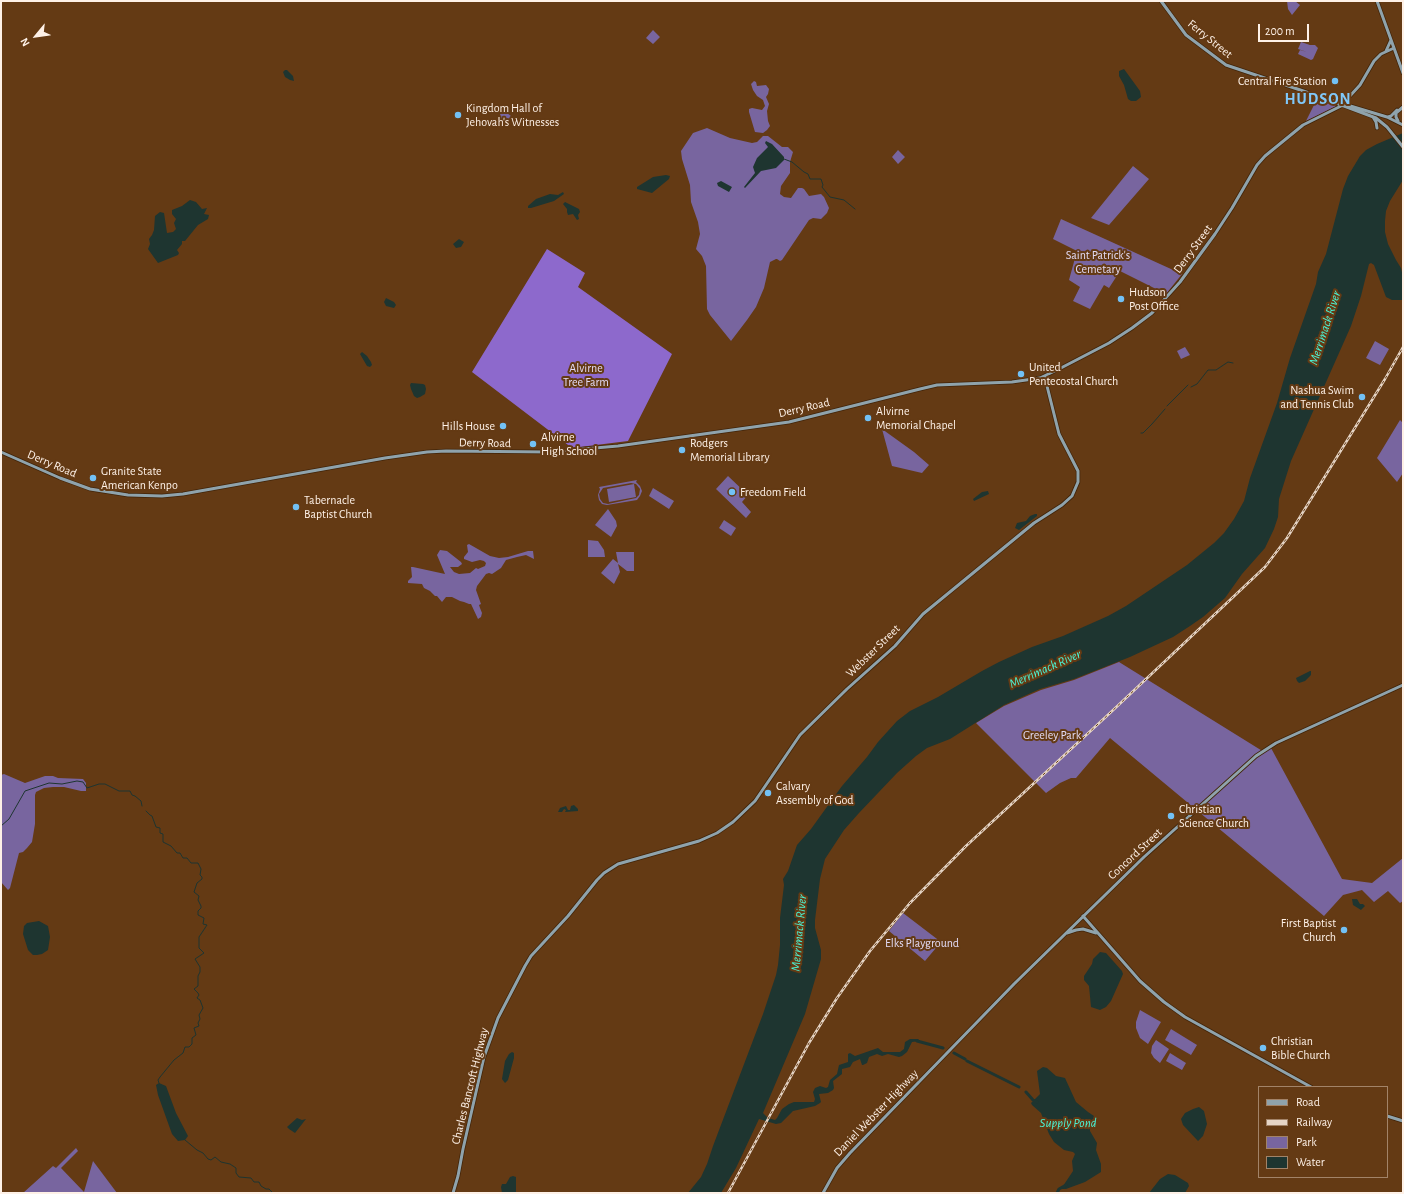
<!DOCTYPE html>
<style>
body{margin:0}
#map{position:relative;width:1404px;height:1194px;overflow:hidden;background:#643a14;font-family:"Alegreya Sans",sans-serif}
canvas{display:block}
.frame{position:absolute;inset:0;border:2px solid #fef1e7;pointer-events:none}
.legend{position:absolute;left:1258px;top:1086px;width:130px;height:92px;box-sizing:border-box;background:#643a14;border:1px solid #a28368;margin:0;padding:5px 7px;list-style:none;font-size:12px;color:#fef1e7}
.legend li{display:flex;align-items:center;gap:8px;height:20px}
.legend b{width:20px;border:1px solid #a28368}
.north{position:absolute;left:16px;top:16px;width:40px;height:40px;-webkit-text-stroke:3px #643a14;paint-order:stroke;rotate:241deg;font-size:11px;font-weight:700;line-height:16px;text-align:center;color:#fef1e7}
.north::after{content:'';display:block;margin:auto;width:14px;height:18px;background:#fef1e7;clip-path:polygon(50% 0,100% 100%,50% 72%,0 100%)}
.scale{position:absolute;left:1258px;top:24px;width:51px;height:18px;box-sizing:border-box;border:2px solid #fef1e7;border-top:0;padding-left:5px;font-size:12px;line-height:14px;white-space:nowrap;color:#fef1e7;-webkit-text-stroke:3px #643a14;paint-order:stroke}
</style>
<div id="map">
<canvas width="1404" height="1194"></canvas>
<div class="frame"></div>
<ul class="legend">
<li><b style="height:5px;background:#8fa3ac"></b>Road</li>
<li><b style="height:5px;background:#e6d5c6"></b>Railway</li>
<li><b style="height:11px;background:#78659f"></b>Park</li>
<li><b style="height:11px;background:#1e3530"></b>Water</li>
</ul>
<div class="north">N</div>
<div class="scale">200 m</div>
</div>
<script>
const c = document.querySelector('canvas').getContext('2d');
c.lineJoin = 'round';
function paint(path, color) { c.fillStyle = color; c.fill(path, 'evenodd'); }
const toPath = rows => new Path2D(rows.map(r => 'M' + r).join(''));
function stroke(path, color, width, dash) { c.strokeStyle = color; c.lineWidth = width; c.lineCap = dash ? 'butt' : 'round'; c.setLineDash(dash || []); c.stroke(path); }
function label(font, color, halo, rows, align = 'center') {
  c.font = font + ' "Alegreya Sans",sans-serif'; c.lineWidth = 4; c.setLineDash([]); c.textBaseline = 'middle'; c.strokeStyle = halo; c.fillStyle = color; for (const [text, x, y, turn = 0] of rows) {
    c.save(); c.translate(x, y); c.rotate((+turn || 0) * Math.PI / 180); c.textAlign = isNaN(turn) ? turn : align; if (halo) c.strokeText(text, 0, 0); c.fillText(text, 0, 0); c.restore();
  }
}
paint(toPath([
 [1287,1,1295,1,1300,5,1292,15,1288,9],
 [653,30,660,37,653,44,646,38],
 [1301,42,1310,45,1315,45,1318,48,1313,59,1311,60,1298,54,1300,50,1307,52,1298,49],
 [754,81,756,82,757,86,766,85,769,89,768,94,766,97,769,104,767,111,768,121,770,126,767,130,763,133,755,132,749,112,749,109,752,108,762,110,765,106,763,100,757,96,753,90,751,84],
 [1317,99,1318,99,1337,106,1306,121],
 [503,110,511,116,505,124,498,118],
 [707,128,730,138,752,143,757,142,763,136,768,136,782,147,788,147,793,152,790,162,790,173,781,186,780,194,784,197,791,198,798,188,802,188,804,189,809,196,821,194,824,197,829,208,827,213,821,219,813,218,809,220,782,260,780,261,777,259,776,259,770,262,764,288,756,307,747,320,731,341,710,315,707,309,706,266,702,256,696,249,700,234,698,222,691,202,690,185,682,159,681,151,693,133],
 [898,150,905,157,898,164,892,157],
 [1133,166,1149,179,1109,225,1091,218],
 [1061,219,1182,274,1166,294,1120,271,1109,288,1104,285,1090,309,1073,301,1080,287,1069,280,1077,251,1053,239],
 [1375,341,1389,349,1380,365,1366,358],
 [1185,347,1190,355,1181,359,1177,351],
 [1400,420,1403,423,1403,473,1397,482,1377,458],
 [882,429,914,452,929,465,922,473,892,466],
 [728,476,748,495,742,502,751,512,746,518,716,489],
 [637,480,636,482,640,486,642,491,640,496,637,500,607,505,602,504,599,500,598,495,600,489,599,487],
 [631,483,636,484,640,489,639,495,636,498,608,504,603,503,600,499,599,494,603,488],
 [634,484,636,497,609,502,607,489],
 [653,488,674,501,669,509,649,496],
 [608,509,616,521,617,526,611,537,595,525],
 [724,520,736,528,731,536,719,528],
 [588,540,598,541,604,550,605,557,588,557],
 [469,544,490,556,499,558,508,557,528,551,533,551,534,559,526,555,517,557,506,560,501,568,492,574,489,573,486,574,477,586,476,590,481,604,479,605,480,608,482,613,481,617,478,619,471,604,469,604,464,602,460,601,452,597,446,597,442,602,437,596,435,596,430,591,424,588,422,584,408,583,408,581,412,577,411,567,413,567,445,574,437,555,440,550,447,551,461,562,462,564,458,567,450,567,454,572,459,574,470,573,476,568,478,569,485,566,486,563,484,561,480,560,472,562,464,559,464,557,468,552,467,545],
 [616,552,634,552,634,571,627,571,618,564,620,572,614,584,601,573,613,559,618,563],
 [1119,662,1264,752,1271,748,1342,879,1372,883,1403,858,1403,901,1400,903,1388,891,1374,902,1362,890,1343,895,1324,916,1110,738,1076,778,1071,778,1060,783,1046,793,976,723,1004,706,1041,690,1074,680],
 [4,774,25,783,45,776,53,776,58,778,83,779,86,783,86,791,81,791,64,787,53,787,44,788,36,792,35,795,35,824,32,842,27,848,23,852,19,853,10,888,8,890,1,882,1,775],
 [903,913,941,942,925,961,889,931],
 [1140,1010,1161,1022,1148,1044,1140,1038,1136,1028,1136,1022],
 [1171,1029,1197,1045,1191,1055,1165,1040],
 [1156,1040,1169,1049,1160,1063,1154,1058,1151,1053,1152,1046],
 [1170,1053,1186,1063,1182,1070,1166,1061],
 [76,1148,78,1151,61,1168,84,1192,93,1161,117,1193,23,1193,53,1166,56,1168]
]), '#78659f');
paint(toPath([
 [547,249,585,273,578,287,672,354,628,441,572,448,472,372]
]), '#8d69cc');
paint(toPath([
 [1124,69,1140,91,1141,97,1136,101,1131,101,1128,99,1124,85,1119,76,1119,71],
 [285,70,287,70,293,76,294,81,290,80,285,77,283,72],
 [1403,133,1403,180,1390,201,1386,211,1385,221,1385,232,1388,244,1396,260,1401,268,1403,277,1403,300,1392,300,1386,297,1374,265,1371,263,1369,264,1361,296,1351,326,1291,461,1279,499,1278,517,1274,529,1265,548,1242,574,1225,598,1203,617,1190,626,1173,637,1130,657,1074,679,1040,689,1004,705,950,739,927,748,916,756,897,773,859,813,844,830,825,859,820,879,815,920,815,928,821,950,821,959,805,1014,763,1113,768,1118,775,1120,777,1118,782,1109,789,1104,794,1102,814,1102,815,1099,813,1092,815,1088,820,1086,826,1088,828,1087,830,1080,837,1074,839,1065,848,1062,848,1054,850,1053,855,1056,878,1048,883,1052,900,1052,904,1049,905,1042,910,1039,918,1039,920,1041,912,1042,907,1052,902,1056,899,1057,888,1054,882,1056,877,1054,869,1057,867,1063,863,1065,862,1065,860,1059,853,1062,850,1067,842,1069,842,1074,833,1081,834,1088,833,1090,828,1093,819,1094,821,1102,820,1103,815,1106,793,1111,781,1123,776,1124,759,1119,736,1168,721,1193,688,1193,701,1177,707,1164,713,1146,763,1014,776,975,778,965,780,945,780,918,784,885,783,879,788,871,797,845,811,829,842,786,867,757,878,742,897,721,910,711,938,697,982,671,999,662,1032,647,1063,636,1108,616,1126,606,1187,565,1214,543,1224,533,1234,519,1244,501,1250,478,1277,403,1290,358,1316,284,1318,272,1326,254,1343,189,1348,176,1360,156,1366,150,1377,144],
 [766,141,772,144,784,157,784,160,776,168,761,171,745,188,744,187,755,173,753,167,757,158,768,147,765,143],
 [666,175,670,176,669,179,652,193,637,189,637,187,653,177],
 [721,181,732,187,729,192,718,186,717,183],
 [563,192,564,194,554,201,531,208,528,208,528,206,536,199,550,194,558,195],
 [190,200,196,202,202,209,207,208,204,214,209,215,208,219,198,225,185,241,182,241,182,244,177,250,179,253,178,255,158,263,148,249,150,244,149,239,152,235,154,230,155,216,160,212,164,213,167,233,173,232,176,229,174,223,176,219,172,214,172,210,182,206],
 [565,202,579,209,580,212,578,215,579,219,577,220,573,214,568,215,567,212,567,209,563,204],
 [459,239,464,242,461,247,456,248,453,244],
 [386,298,394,302,396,305,394,308,386,306,384,302],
 [362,352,367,356,371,362,372,365,370,367,367,366,360,354],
 [411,383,423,384,425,385,426,389,425,394,420,397,417,398,414,396,411,389,410,385],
 [988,491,989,494,974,501,973,499,982,492],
 [1035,514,1037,514,1037,516,1019,530,1015,528,1017,523,1026,521,1030,516],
 [1310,671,1311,671,1311,675,1305,681,1299,683,1297,681,1296,678],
 [574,805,578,809,578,811,565,812,566,810,564,809,562,812,558,812,560,808,566,806,568,810,570,810,571,806],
 [1352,899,1357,899,1360,904,1363,904,1365,906,1361,910,1353,905],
 [39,921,48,926,50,937,48,950,42,954,37,955,33,955,28,950,23,934,24,926,27,923],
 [1100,952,1106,953,1122,971,1123,974,1111,1001,1106,1007,1100,1010,1091,1007,1089,986,1084,980,1084,976,1092,964,1093,959],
 [512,1052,514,1053,514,1058,508,1080,505,1083,502,1079,505,1061,509,1054],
 [1043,1067,1047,1068,1056,1076,1065,1078,1076,1102,1088,1112,1094,1116,1095,1118,1090,1123,1090,1131,1097,1143,1096,1150,1101,1164,1101,1172,1085,1182,1066,1189,1061,1189,1073,1171,1072,1161,1075,1154,1073,1152,1064,1150,1054,1142,1049,1134,1041,1113,1032,1105,1031,1103,1040,1094,1037,1071],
 [159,1083,166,1086,176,1113,188,1136,185,1140,178,1141,172,1134,158,1095,156,1085],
 [1199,1107,1204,1111,1207,1124,1203,1136,1198,1141,1183,1125,1181,1119,1185,1113,1193,1109],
 [297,1118,302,1120,306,1119,295,1133,289,1129,287,1127],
 [1168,1174,1175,1175,1188,1183,1189,1186,1185,1193,1149,1193,1160,1179],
 [513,1176,516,1177,516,1193,502,1193,501,1187,502,1184,506,1184,510,1177]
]), '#1e3530');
stroke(toPath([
 [784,159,792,162,804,172,808,174,810,179,821,179,823,185,822,187,830,197,844,200,855,209],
 [1191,387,1197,384,1208,370,1216,370,1228,362,1233,363],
 [1167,406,1188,385],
 [1141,433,1143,433,1152,424,1165,409],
 [146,811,150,815,152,816,156,827,160,828,160,833,163,834,163,842,171,846,177,853,180,853,183,858,187,858,191,863,198,863,201,869,200,875,202,877,202,879,197,883,194,892,199,896,198,900,201,906,201,908,198,911,198,915,204,918,203,924,207,925,199,937,199,948,204,953,195,959,200,967,200,972,198,976,198,986,194,989,198,993,199,995,197,998,200,1000,203,1008,199,1015,200,1019,198,1023,199,1026,194,1028,196,1035,192,1038,192,1044,189,1047,185,1047,183,1053,174,1060,160,1077,158,1080,159,1083],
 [1,826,9,819,25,791,49,783,62,784,77,781,83,782,87,788,99,784,105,784,119,791,130,791,132,795,135,796,141,801,142,806],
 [185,1140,197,1150,203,1153,208,1159,211,1160,215,1157,221,1162,230,1164,236,1168,236,1173,239,1177,251,1178,254,1182,259,1182,261,1186,266,1189,269,1189,273,1193]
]), '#1e3530', 1);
stroke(toPath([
 [917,1041,943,1048],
 [954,1053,965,1059],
 [967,1061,1019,1087],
 [1026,1092,1033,1100,1037,1102],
 [1057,1193,1059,1189,1066,1185]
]), '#1e3530', 3);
const major = toPath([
 [1161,1,1186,35,1226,65,1327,99,1387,117,1403,125],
 [1377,1,1403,73],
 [1386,51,1391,40],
 [1328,100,1376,118,1387,127,1403,147],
 [1346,102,1349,97,1360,85,1374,61,1381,54,1394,48],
 [1373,117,1376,122,1377,128],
 [1388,117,1391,116,1397,110],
 [1398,121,1396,117,1396,113,1403,107],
 [1,452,60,478,90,489,128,495,162,496,183,494,385,458,427,452,446,451,549,452,618,446,789,422,920,389,937,385,1012,382,1040,378,1059,369,1109,343,1132,328,1152,313,1180,282,1215,234,1232,208,1257,165,1265,156,1303,125,1341,106,1346,102],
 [1083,916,1140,981,1164,1002,1185,1017,1311,1087],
 [1067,933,1076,930,1083,929,1096,933],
 [1387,1116,1403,1121],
 [453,1193,458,1176,463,1149,484,1057,498,1018,525,966,531,956,568,916,597,880,604,873,618,864,699,841,717,833,733,822,755,801,800,735,847,689,895,646,923,614,1034,523,1062,505,1072,496,1078,482,1078,471,1059,434,1046,382,1045,376],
 [823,1193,837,1168,850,1153,1014,984,1144,857,1256,756,1276,743,1403,685]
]);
stroke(major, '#412409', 4.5);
stroke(major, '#8fa3ac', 3);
const rail = toPath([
 [728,1193,809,1043,837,998,870,951,910,903,966,846,1110,713,1265,567,1287,538,1385,379,1403,347]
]);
stroke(rail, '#e6d5c6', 2.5);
stroke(rail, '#643a14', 1, [3]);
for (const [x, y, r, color] of [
 [1335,81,4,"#72c1f5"],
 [458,115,4,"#72c1f5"],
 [1121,299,4,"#72c1f5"],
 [1021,374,4,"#72c1f5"],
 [1362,397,4,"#72c1f5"],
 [868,418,4,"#72c1f5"],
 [503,426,4,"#72c1f5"],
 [533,444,4,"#72c1f5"],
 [682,450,4,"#72c1f5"],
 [93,478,4,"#72c1f5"],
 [732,492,4,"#72c1f5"],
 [296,507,4,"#72c1f5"],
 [768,793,4,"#72c1f5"],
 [1171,816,4,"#72c1f5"],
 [1344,930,4,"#72c1f5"],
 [1263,1048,4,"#72c1f5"]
]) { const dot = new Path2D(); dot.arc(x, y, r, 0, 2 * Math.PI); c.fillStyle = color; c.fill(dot); stroke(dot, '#643a14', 1.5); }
label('12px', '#fef1e7', '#643a14', [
 ["Ferry Street",1210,39,39],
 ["Derry Street",1193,249,-54],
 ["Derry Road",804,408,-13],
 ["Derry Road",485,443,1],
 ["Derry Road",52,464,23],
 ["Webster Street",873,651,-44],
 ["Concord Street",1135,854,-43],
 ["Charles Bancroft Highway",470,1086,-76],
 ["Daniel Webster Highway",876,1113,-46]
]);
label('12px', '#fef1e7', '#643a14', [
 ["Central Fire Station",1327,81,"right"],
 ["Kingdom Hall of",466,108],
 ["Jehovah's Witnesses",466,122],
 ["Hudson",1129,292],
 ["Post Office",1129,306],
 ["United",1029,367],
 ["Pentecostal Church",1029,381],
 ["Nashua Swim",1354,390,"right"],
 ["and Tennis Club",1354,404,"right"],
 ["Alvirne",876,411],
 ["Memorial Chapel",876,425],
 ["Hills House",495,426,"right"],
 ["Alvirne",541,437],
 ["High School",541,451],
 ["Rodgers",690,443],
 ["Memorial Library",690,457],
 ["Granite State",101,471],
 ["American Kenpo",101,485],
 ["Freedom Field",740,492],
 ["Tabernacle",304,500],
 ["Baptist Church",304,514],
 ["Calvary",776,786],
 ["Assembly of God",776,800],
 ["Christian",1179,809],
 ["Science Church",1179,823],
 ["First Baptist",1336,923,"right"],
 ["Church",1336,937,"right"],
 ["Christian",1271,1041],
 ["Bible Church",1271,1055]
], 'left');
label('12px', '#e3dbf5', '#643a14', [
 ["Saint Patrick's",1098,255],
 ["Cemetary",1098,269],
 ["Alvirne",586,368],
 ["Tree Farm",586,382],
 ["Greeley Park",1052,735],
 ["Elks Playground",922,943]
]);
label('italic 13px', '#49f4d7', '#643a14', [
 ["Merrimack River",1325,328,-72],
 ["Merrimack River",1045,669,-24],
 ["Merrimack River",799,933,-85],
 ["Supply Pond",1068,1123]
]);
c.letterSpacing = '1px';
label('bold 16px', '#80c8f9', '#643a14', [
 ["HUDSON",1318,99]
]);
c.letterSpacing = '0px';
</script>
